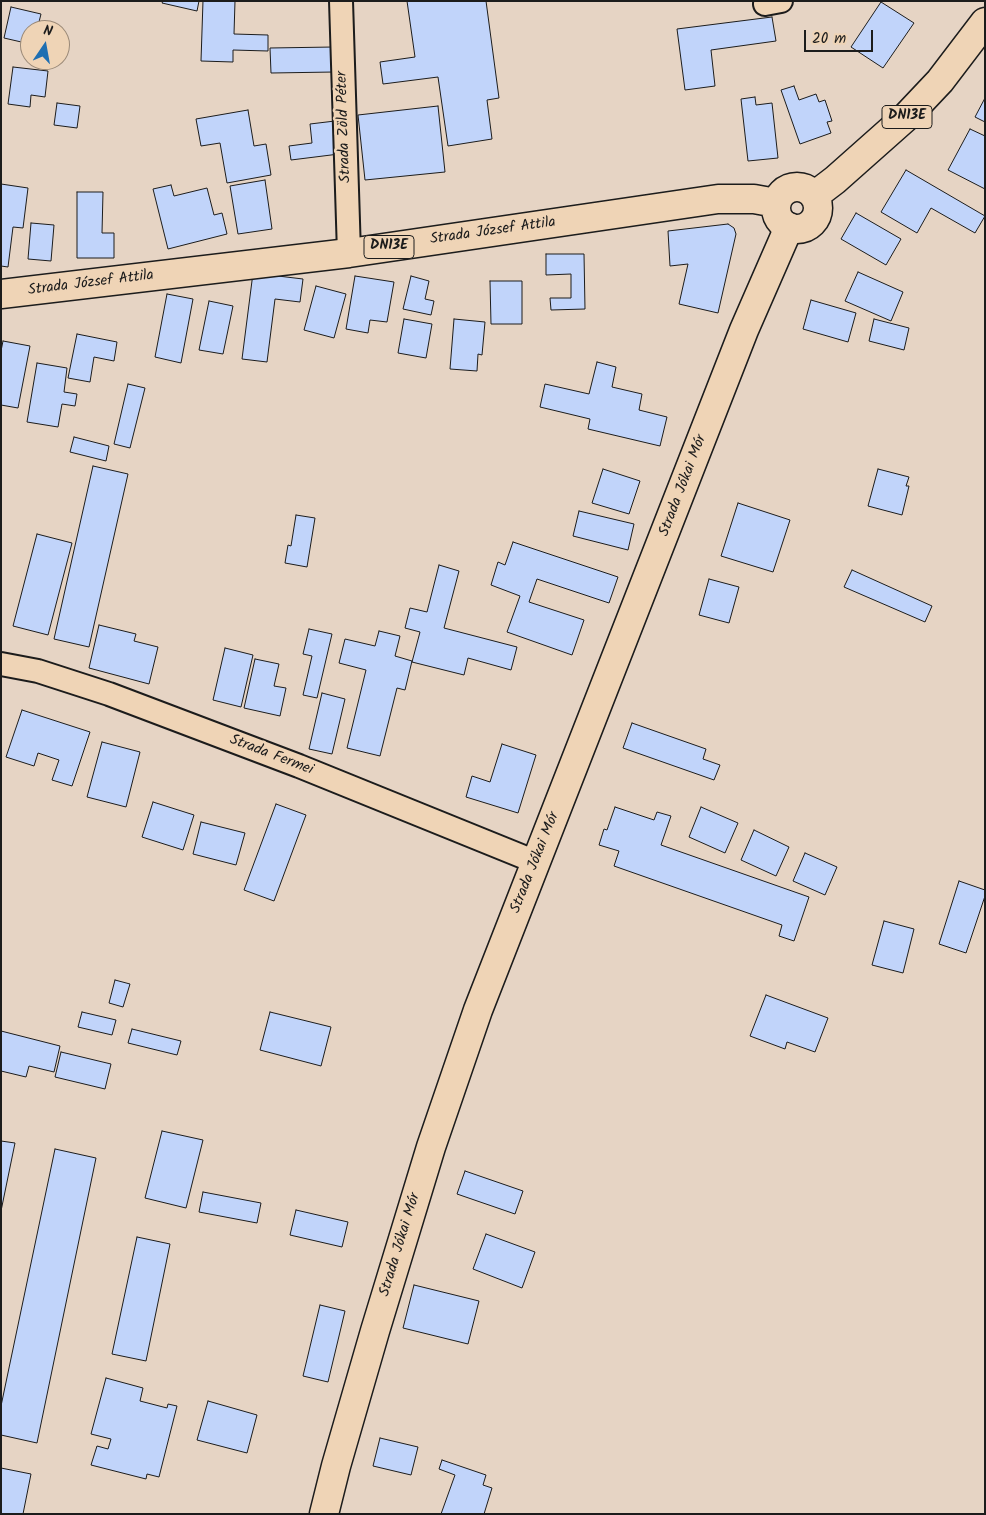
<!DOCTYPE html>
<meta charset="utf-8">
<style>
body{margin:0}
#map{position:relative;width:986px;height:1515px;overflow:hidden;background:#e6d4c4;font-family:Kalam,sans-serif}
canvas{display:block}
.frame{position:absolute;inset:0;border:2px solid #1c1c1c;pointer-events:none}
.north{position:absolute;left:20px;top:20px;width:50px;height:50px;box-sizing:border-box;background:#efd4b6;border:1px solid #9b8a78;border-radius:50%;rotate:12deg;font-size:14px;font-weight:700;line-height:20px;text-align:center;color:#1c1c1c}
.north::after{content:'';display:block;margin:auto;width:18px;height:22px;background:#1f6fb2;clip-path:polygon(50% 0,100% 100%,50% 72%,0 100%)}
.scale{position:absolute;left:804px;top:30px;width:69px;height:22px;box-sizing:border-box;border:2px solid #1c1c1c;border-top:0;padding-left:6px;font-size:15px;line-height:18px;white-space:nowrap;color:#1c1c1c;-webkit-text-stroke:4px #efd4b6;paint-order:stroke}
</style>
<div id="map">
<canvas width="986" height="1515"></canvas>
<div class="frame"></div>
<div class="north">N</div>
<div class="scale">20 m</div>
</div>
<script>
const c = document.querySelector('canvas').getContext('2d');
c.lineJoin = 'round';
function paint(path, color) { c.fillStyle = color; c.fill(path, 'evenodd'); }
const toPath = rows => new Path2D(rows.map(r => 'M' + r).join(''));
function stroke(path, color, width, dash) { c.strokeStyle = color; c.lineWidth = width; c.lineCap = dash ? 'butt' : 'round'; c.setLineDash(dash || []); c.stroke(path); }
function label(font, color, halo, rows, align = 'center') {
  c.font = font + ' Kalam,sans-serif'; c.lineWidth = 5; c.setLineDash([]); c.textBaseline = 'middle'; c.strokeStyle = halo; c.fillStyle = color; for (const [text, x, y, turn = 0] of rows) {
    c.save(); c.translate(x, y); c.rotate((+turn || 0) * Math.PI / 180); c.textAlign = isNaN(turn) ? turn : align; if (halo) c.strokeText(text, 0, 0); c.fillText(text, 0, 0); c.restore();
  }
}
const building = toPath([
 [163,1,199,1,197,11,162,3,163,1],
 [203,1,235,1,234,34,268,35,268,51,233,50,233,62,201,61,203,1],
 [407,1,486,1,499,98,487,100,492,139,448,146,438,77,383,84,380,62,415,57,407,1],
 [881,2,914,23,883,68,851,47,881,2],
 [11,7,41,14,37,30,30,30,30,44,4,38,11,7],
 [772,17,776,41,711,50,715,86,685,90,677,29,772,17],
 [334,47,334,72,271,73,270,48,334,47],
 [13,67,48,71,45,97,31,95,30,107,8,104,13,67],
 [794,86,799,100,816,94,819,102,825,100,832,121,827,122,831,133,800,144,781,90,794,86],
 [755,97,756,105,772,103,778,158,748,161,741,99,755,97],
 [985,98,985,122,975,117,985,98],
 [57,103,80,106,77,128,54,125,57,103],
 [438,106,445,172,365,180,358,115,438,106],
 [248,110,254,146,266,144,271,175,227,183,220,143,201,146,196,119,248,110],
 [335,121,339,154,291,160,289,146,312,143,310,124,335,121],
 [970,129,985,136,985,189,948,170,970,129],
 [906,170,985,216,975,233,931,208,917,233,881,212,906,170],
 [265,180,272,229,238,234,230,186,265,180],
 [1,184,28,188,23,228,13,227,8,267,1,266,1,184],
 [171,185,174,196,207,188,214,215,222,213,227,234,168,249,153,189,171,185],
 [77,192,103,192,102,233,114,233,114,258,77,258,77,192],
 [856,213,901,239,886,265,841,239,856,213],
 [31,223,54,225,51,261,28,259,31,223],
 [728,224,734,228,736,234,718,313,679,304,688,264,670,266,668,231,728,224],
 [546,254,584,254,585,309,551,310,550,298,571,298,571,274,546,275,546,254],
 [858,272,903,292,891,321,845,301,858,272],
 [253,273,303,279,300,302,275,299,267,362,242,359,253,273],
 [355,276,394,282,387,322,370,320,368,333,346,329,355,276],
 [411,276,429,281,425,299,434,301,431,315,403,309,411,276],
 [490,281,522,281,522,324,491,324,490,281],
 [316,286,346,294,334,338,304,330,316,286],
 [167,294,193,299,181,363,155,357,167,294],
 [811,300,856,313,848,342,803,329,811,300],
 [209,301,233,306,223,354,199,350,209,301],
 [404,319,432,324,426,358,398,353,404,319],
 [454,319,485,322,482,355,478,354,477,371,450,369,454,319],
 [874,319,909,328,904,350,869,341,874,319],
 [77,334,117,342,114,361,94,357,90,382,68,378,77,334],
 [3,341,30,346,18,408,1,405,1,351,3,341],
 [597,362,616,367,612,387,642,394,639,410,667,417,660,446,588,429,590,419,540,407,545,384,589,394,597,362],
 [37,363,67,368,64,392,77,394,75,406,62,404,58,427,27,422,37,363],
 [128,384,145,388,130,448,114,444,128,384],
 [74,437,109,446,106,461,70,452,74,437],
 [93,466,128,474,89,647,54,639,93,466],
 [603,469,640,481,629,514,592,503,603,469],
 [878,469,909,477,906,486,909,486,902,515,868,506,878,469],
 [738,503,790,520,773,572,721,556,738,503],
 [579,511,634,524,628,550,573,536,579,511],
 [296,515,315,518,307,567,285,563,288,545,291,546,296,515],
 [37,534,72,543,48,635,13,626,37,534],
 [513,542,618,577,609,603,537,579,529,602,584,620,572,655,507,632,520,596,491,585,498,562,505,565,513,542],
 [439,565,459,571,444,628,517,647,511,670,468,658,464,675,412,662,420,632,405,628,410,608,427,612,439,565],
 [852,570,932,606,925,622,844,587,852,570],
 [709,579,739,587,729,623,699,615,709,579],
 [99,625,136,634,134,641,158,647,149,684,89,668,99,625],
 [309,629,332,634,317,698,303,695,312,656,303,654,309,629],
 [379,631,400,636,395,656,412,661,405,690,397,688,380,756,347,748,366,670,339,663,345,639,375,646,379,631],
 [225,648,253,655,241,707,213,700,225,648],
 [255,659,279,664,274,686,286,688,280,716,244,708,255,659],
 [322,693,345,699,332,754,309,749,322,693],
 [22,710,90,732,72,786,52,780,59,760,38,753,34,766,6,757,22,710],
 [632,723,706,749,703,759,720,765,714,780,623,748,632,723],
 [102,742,140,752,126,807,87,797,102,742],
 [502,744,536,755,518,813,466,797,472,776,490,782,502,744],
 [153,802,194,815,183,850,142,837,153,802],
 [276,804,306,815,274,901,244,890,276,804],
 [615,807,654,820,657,812,671,816,661,845,809,897,794,941,779,936,782,925,614,866,619,851,599,845,604,829,607,830,615,807],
 [701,807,738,823,725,853,689,837,701,807],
 [201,822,245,833,236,865,193,854,201,822],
 [754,830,789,847,776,876,741,860,754,830],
 [805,853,837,867,825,895,793,881,805,853],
 [959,881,985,890,985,896,966,953,939,944,959,881],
 [884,921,914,929,903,973,872,965,884,921],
 [115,980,130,984,123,1007,109,1003,115,980],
 [766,995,828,1018,815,1052,787,1042,785,1049,750,1036,766,995],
 [82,1012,116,1020,112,1035,78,1027,82,1012],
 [270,1012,331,1027,321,1066,260,1050,270,1012],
 [132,1029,181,1041,177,1055,128,1043,132,1029],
 [1,1031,60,1046,54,1072,29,1066,26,1077,1,1071,1,1031],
 [61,1052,111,1064,105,1089,55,1077,61,1052],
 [162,1131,203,1140,186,1208,145,1198,162,1131],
 [1,1141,15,1143,1,1211,1,1141],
 [55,1149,96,1158,37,1443,1,1435,1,1406,55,1149],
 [465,1171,523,1191,515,1214,457,1194,465,1171],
 [203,1192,261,1203,257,1223,199,1212,203,1192],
 [296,1210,348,1222,342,1247,290,1235,296,1210],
 [486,1234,535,1252,522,1288,473,1269,486,1234],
 [137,1237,170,1244,146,1361,112,1354,137,1237],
 [414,1285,479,1301,468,1344,403,1328,414,1285],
 [320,1305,345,1311,328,1382,303,1376,320,1305],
 [106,1378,143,1388,140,1401,167,1408,168,1404,177,1406,159,1477,147,1474,146,1479,91,1465,97,1446,108,1449,111,1439,91,1434,106,1378],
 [208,1401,257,1415,247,1453,197,1440,208,1401],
 [380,1438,418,1447,411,1475,373,1466,380,1438],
 [442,1460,486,1475,483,1485,492,1488,484,1514,441,1514,455,1475,439,1469,442,1460],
 [1,1468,31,1474,23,1514,1,1514,1,1468]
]);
paint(building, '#c1d4fa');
stroke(building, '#1c1c1c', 1);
const street = toPath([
 [341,1,349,253],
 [765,4,781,1],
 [1,664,38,671,109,694,299,766,536,862]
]);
const secondary = toPath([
 [324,1514,336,1466,375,1331,431,1147,478,1010,744,330,789,227]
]);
const primary = toPath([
 '776 208a21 21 0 1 1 42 0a21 21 0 1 1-42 0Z',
 [814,196,835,180,906,117,940,81,985,22],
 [1,294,349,253,718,199,754,199,776,203]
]);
stroke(street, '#1c1c1c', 26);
stroke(secondary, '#1c1c1c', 31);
stroke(primary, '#1c1c1c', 31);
stroke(street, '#efd4b6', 22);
stroke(secondary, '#efd4b6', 28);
stroke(primary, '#efd4b6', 28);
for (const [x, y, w] of [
 [907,117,50],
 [389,247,50]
]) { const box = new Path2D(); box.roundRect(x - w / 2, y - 11.5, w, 23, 4); c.fillStyle = '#efd4b6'; c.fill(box); stroke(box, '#1c1c1c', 1); }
label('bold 14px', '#1c1c1c', null, [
 ["DN13E",907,117],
 ["DN13E",389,247]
]);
label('15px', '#1c1c1c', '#efd4b6', [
 ["Strada Zöld Péter",345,127,-92],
 ["Strada József Attila",493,232,-8],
 ["Strada József Attila",91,284,-7],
 ["Strada Jókai Mór",684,486,-69],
 ["Strada Fermei",271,756,21],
 ["Strada Jókai Mór",536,863,-68],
 ["Strada Jókai Mór",401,1245,-73]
]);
</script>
